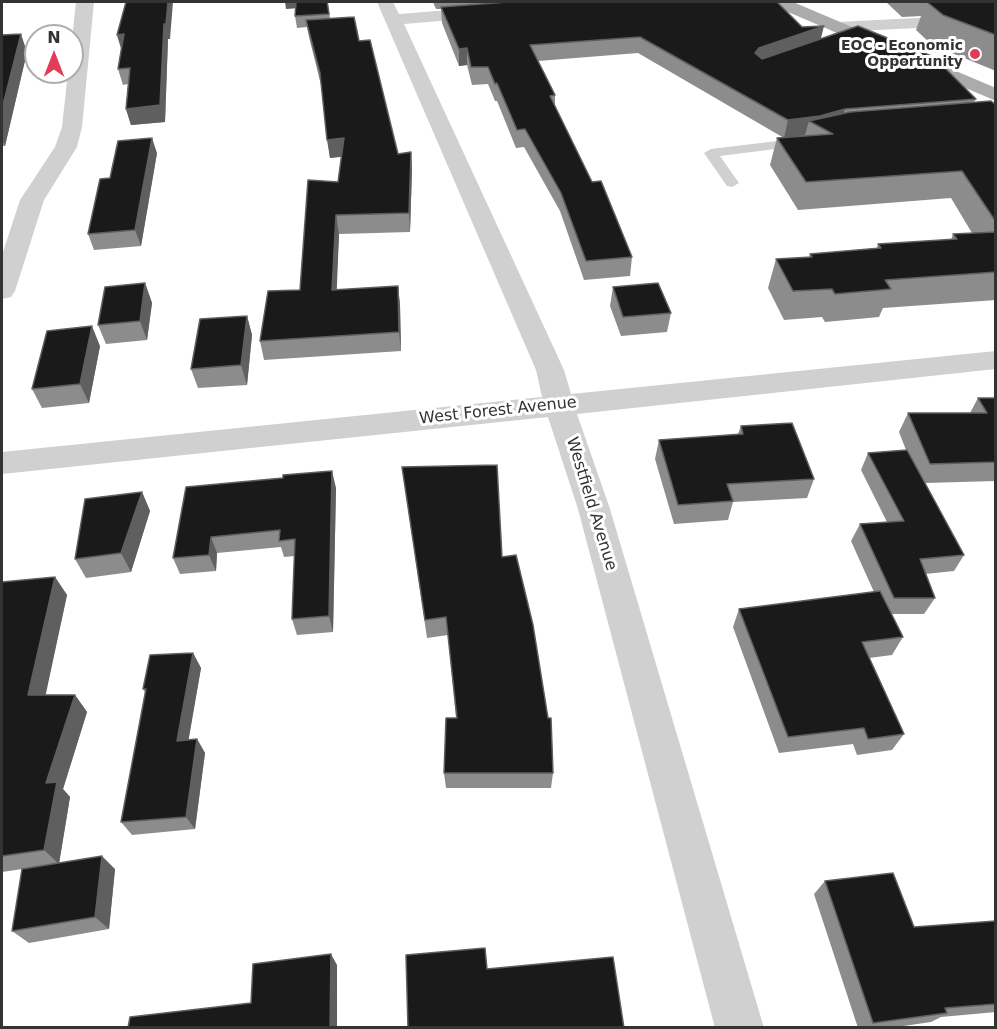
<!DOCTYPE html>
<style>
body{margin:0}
#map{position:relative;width:997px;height:1029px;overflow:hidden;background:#fff;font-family:"DejaVu Sans",sans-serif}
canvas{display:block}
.frame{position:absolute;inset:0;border:3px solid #333;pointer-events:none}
.north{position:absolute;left:24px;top:24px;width:60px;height:60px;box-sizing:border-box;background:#fff;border:2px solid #adadad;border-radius:50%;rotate:0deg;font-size:16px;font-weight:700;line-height:24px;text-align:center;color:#333}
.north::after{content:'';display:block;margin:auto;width:21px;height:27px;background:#e23c59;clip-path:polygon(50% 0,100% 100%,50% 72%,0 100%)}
</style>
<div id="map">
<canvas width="997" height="1029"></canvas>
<div class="frame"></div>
<div class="north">N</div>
</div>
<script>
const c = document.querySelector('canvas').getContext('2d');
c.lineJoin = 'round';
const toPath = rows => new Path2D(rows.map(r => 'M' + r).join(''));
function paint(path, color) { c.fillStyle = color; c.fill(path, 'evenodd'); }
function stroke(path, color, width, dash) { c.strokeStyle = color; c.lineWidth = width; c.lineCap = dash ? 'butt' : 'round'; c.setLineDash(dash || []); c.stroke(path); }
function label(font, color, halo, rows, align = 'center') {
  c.font = font + ' "DejaVu Sans",sans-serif'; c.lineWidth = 6; c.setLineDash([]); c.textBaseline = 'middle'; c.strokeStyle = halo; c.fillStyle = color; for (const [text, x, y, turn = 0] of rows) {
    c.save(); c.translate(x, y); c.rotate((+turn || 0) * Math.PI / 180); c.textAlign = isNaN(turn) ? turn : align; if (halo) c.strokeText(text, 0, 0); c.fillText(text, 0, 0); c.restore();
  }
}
paint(toPath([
 [802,138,809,142,807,145,720,156,739,183,732,187,727,186,704,153,711,149,802,138]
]), '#d0d0d0');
paint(toPath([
 [76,2,94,2,82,127,77,147,44,200,15,291,11,297,2,299,2,255,20,200,55,147,62,127,68,72,72,72,72,39,76,2],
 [377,2,393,2,399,14,487,7,493,8,496,12,493,16,487,17,404,24,564,370,571,394,996,351,996,369,577,414,610,509,764,1028,715,1028,578,509,548,417,2,474,2,452,542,397,536,370,377,2],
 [996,14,996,24,838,32,832,31,829,27,832,23,838,22,996,14]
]), '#d0d0d0');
paint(toPath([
 [771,2,793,2,996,88,996,101,774,6,771,2]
]), '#ababab');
paint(toPath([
 [328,2,330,19,359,41,398,154,411,152,412,170,410,232,339,234,336,290,398,286,400,305,401,351,264,360,260,341,300,290,338,182,341,157,330,158,321,85,309,37,307,27,297,28,295,16,295,8,286,9],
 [433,2,777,2,802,27,821,39,976,99,974,102,996,105,996,300,883,308,879,317,825,322,822,317,784,320,768,288,776,259,809,257,810,254,877,248,878,244,951,240,953,234,972,233,951,198,798,210,770,165,777,138,784,138,638,53,538,61,555,95,555,106,592,182,632,257,630,276,584,280,560,211,524,147,516,148,497,101,495,101,488,84,472,85,467,65,459,66,442,23,441,9,436,9],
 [886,2,996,2,996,71,932,45,916,30,921,16,902,17],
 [2,35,27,52,5,146,2,146],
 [117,35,170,39,168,39,165,122,131,125,126,109,128,84,123,85,118,69,121,49],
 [157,153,141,246,94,250,88,234,110,178],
 [145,283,152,303,147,340,106,344,98,325],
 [613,287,671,313,667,332,621,336,610,306],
 [247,316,252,335,247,385,198,388,191,369],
 [100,346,89,403,42,408,32,389],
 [978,398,996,398,996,481,925,483,964,555,954,571,925,574,935,598,924,614,891,614,903,637,892,655,869,658,904,734,892,750,857,755,853,744,779,753,733,627,739,609,874,592,851,541,860,524,887,522,861,470,868,453,906,450,899,432,908,413,970,413],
 [741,426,814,479,807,498,733,502,728,520,674,524,655,459,659,440,738,434],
 [402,467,502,557,553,773,551,788,446,788,444,773,456,718,448,635,427,638],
 [283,478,336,488,333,632,297,635,292,619,295,556,284,557,281,547,217,553,216,571,180,574,173,558],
 [142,492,150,511,131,572,86,578,75,559],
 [55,577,67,595,45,695,75,695,87,712,63,789,70,797,59,863,115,869,109,929,29,943,12,931,43,866,2,872,2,582],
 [193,653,201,668,188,740,197,739,205,753,195,829,132,835,121,822,145,692,143,689],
 [825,881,914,927,996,921,996,1012,941,1017,931,1022,890,1028,858,1028,814,894]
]), '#8c8c8c');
paint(toPath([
 [168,2,173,2,170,39,168,39,165,122,131,125,126,109],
 [285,2,297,2,298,8,286,9],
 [824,26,820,42,755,65,755,53,759,48],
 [21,34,27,52,5,146,2,139,2,109],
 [124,34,122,50,117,35],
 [467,48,467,65,459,66,459,49],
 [845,109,840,127,809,121,805,135,784,138,788,120],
 [152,138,157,153,141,246,135,230],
 [344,138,346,156,330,158,327,140],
 [411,152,412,170,410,232,409,213],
 [336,215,339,234,336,309,332,290],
 [145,283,152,303,147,340,140,321],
 [398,286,400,305,401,351,399,332],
 [247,316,252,335,247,385,241,365],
 [92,326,100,346,89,403,80,384],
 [332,471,336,488,333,632,329,616],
 [142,492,150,511,131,572,121,553],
 [211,537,217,553,216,571,209,555],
 [55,577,67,595,42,712,28,695],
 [193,653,201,668,186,755,177,741],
 [75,695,87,712,63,789,70,797,59,864,44,850,46,783],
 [197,739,205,753,195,829,186,817],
 [102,856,115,869,109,929,95,917],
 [331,954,337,965,337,1028,330,1028]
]), '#5f5f5f');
const building = toPath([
 [126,2,168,2,166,24,164,24,160,105,126,109,130,68,118,69,124,34,117,35,126,2],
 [296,2,327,2,329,14,295,16,296,2],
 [508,2,777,2,802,27,824,26,759,48,755,53,762,59,858,26,934,57,976,99,845,109,820,116,788,120,640,37,530,45,555,95,550,96,592,182,601,181,632,257,586,261,561,193,525,129,517,130,497,83,495,84,488,67,471,67,467,48,459,49,441,7,508,2],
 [927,2,996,2,996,35,943,15,927,2],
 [354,17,359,41,370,40,398,154,411,152,409,213,336,215,332,290,398,286,399,332,260,341,268,291,300,290,308,180,338,182,344,138,327,140,320,73,306,20,354,17],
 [21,34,2,109,2,35,21,34],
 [991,101,996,105,996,222,962,171,806,182,777,138,833,134,809,121,850,112,991,101],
 [152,138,135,230,88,234,100,179,110,178,118,141,152,138],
 [996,232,996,272,885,280,891,289,835,294,832,289,793,291,776,259,812,257,810,254,881,248,878,244,957,239,953,234,996,232],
 [145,283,140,321,98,325,105,287,145,283],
 [658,283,671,313,623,317,613,287,658,283],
 [247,316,241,365,191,369,200,319,247,316],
 [92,326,80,384,32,389,47,331,92,326],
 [978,398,996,398,996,462,930,464,908,413,987,413,978,398],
 [792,423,814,479,727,484,733,501,678,505,659,440,743,434,741,426,792,423],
 [907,450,964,555,920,559,935,598,894,598,860,524,904,521,868,453,907,450],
 [497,465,502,557,516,555,533,625,548,718,551,718,553,773,444,773,446,718,457,718,446,617,425,620,402,467,497,465],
 [332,471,329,616,292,619,295,539,279,541,280,530,211,537,209,555,173,558,186,487,283,478,283,475,332,471],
 [142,492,121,553,75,559,85,499,142,492],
 [55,577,28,695,75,695,46,783,57,782,44,850,2,856,2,582,55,577],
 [880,591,903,637,862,642,904,734,868,739,864,728,788,737,739,609,880,591],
 [193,653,177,741,197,739,186,817,121,822,146,689,143,689,150,655,193,653],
 [102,856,95,917,12,931,22,869,102,856],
 [893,873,914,927,996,921,996,1004,945,1008,947,1013,873,1023,825,881,893,873],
 [485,948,487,969,613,957,624,1028,408,1028,406,955,485,948],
 [331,954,330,1028,128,1028,130,1017,251,1003,253,964,331,954]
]);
paint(building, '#1a1a1a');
stroke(building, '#5f5f5f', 1.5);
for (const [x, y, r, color] of [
 [975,54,6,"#e23c59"]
]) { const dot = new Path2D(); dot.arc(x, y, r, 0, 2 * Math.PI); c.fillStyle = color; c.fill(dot); stroke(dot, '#fff', 2); }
label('bold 14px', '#333', '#fff', [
 ["EOC - Economic",963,46],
 ["Opportunity",963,62]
], 'right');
label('16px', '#333', '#fff', [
 ["West Forest Avenue",498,411,-6],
 ["Westfield Avenue",591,504,73]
]);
</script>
